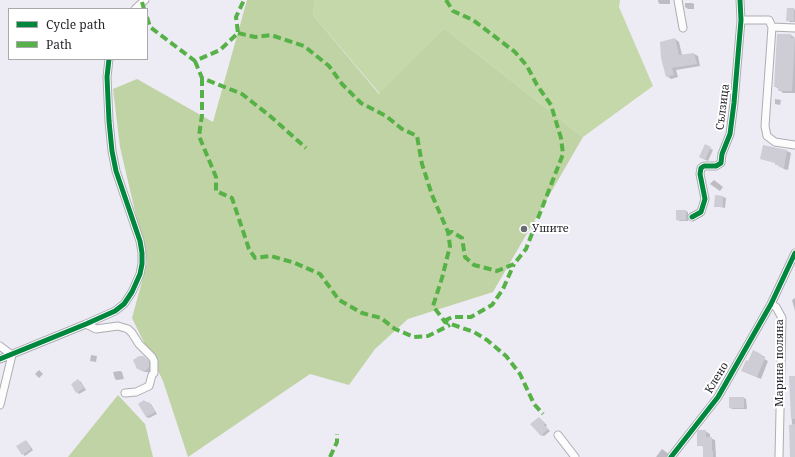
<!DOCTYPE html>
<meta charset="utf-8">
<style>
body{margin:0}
#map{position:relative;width:795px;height:457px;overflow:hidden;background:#edebf4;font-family:"Noto Serif",serif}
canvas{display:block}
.legend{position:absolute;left:8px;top:8px;width:140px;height:52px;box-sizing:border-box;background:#fff;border:1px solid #a9a8aa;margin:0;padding:5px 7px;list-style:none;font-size:12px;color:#27252b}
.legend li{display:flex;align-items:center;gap:8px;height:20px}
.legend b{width:20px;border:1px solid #a9a8aa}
</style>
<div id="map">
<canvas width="795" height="457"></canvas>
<ul class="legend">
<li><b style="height:5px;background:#00873e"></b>Cycle path</li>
<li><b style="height:5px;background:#56b246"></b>Path</li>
</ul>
</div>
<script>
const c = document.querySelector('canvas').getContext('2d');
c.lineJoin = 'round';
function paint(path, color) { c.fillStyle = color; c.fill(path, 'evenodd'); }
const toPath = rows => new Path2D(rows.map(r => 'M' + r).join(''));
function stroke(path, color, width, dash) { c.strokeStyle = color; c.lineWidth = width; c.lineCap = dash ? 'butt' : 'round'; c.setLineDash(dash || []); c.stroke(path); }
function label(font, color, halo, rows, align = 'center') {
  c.font = font + ' "Noto Serif",serif'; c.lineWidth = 4; c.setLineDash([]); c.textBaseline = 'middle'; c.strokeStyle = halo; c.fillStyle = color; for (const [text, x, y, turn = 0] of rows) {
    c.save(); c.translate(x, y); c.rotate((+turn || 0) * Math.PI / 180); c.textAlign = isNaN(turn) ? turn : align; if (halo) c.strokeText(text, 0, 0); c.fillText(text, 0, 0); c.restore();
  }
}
paint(toPath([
 [315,0,620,0,619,7,653,86,583,137,444,28,380,94,313,15]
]), '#c4d8aa');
paint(toPath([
 [247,0,315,0,313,15,379,94,444,28,583,137,493,292,408,319,375,349,349,385,310,374,188,457,163,381,132,318,147,263,120,147,113,89,137,79,213,122],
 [118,395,145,424,153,457,68,457]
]), '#c0d3a5');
paint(toPath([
 [658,0,670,0,670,4,660,4,658,2],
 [685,3,692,3,694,4,694,9,688,9,685,7],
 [794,9,795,10,795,22,790,22,787,20],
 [791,35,795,38,795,93,783,93,775,86],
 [675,39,679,42,682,55,694,54,698,56,700,66,676,70,678,77,671,79,667,76],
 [775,99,781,100,780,105,775,104],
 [706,146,713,150,708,161,700,157],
 [764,146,787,151,791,153,788,170,784,169,776,164],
 [714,180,723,187,720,191,710,184],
 [723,197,726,198,725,208,715,206],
 [686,211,688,212,688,221,680,221,677,220],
 [795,298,795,311,792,300],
 [753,351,765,357,764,359,768,361,761,379,747,373,749,362],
 [91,355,97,356,96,362,90,361],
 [144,357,148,360,153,365,153,370,149,372,145,372,140,370],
 [39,370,43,374,39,378,35,374],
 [120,371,122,372,124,379,117,380,115,379,113,372],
 [790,377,795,377,795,457,791,457,792,425],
 [78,380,81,382,86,390,79,394,77,392],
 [744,398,746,399,747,409,733,409,730,408],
 [144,401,151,404,157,414,149,418,146,417],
 [539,418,547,425,546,427,550,431,544,436,541,435],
 [705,431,710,434,710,438,715,440,716,457,704,457,704,447,698,445],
 [26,441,28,443,33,450,25,456,23,454],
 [662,449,670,455,669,457,656,457]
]), '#0003');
paint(toPath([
 [787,8,794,8,794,21,786,21],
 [777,34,791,34,791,38,795,38,792,91,778,91,778,87,774,87],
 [675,38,679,55,694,53,697,64,672,68,674,75,666,77,661,58,660,42],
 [705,144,711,147,705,160,699,157],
 [763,145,787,150,784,168,779,167,779,165,775,165,775,163,760,159],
 [715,195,723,196,723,207,714,207],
 [676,210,686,210,686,220,676,220],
 [753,350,761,354,761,356,765,358,757,377,741,371,746,360,748,361],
 [139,356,144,356,149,362,149,367,145,371,137,369,133,360],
 [789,376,795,376,795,419,791,419],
 [78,379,84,388,76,393,71,384],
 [729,397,744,397,744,408,729,408],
 [144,400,146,403,149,402,155,412,146,417,138,404],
 [539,417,545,423,544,425,548,429,541,436,530,424],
 [795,424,795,457,790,457,789,425],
 [698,430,706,430,706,437,712,437,712,451,713,451,713,457,703,457,703,446,697,446,697,432],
 [26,440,31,449,22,455,16,446]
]), '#ceccd4');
const minor = toPath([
 [678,0,683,28],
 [135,9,145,0],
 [741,20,769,20,772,27,765,126,767,136,775,142,795,145],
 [772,27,795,28],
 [692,217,701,212,705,199,700,174,701,168,704,166,716,166,721,163,722,154,730,134,734,103,741,20,740,0],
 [771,304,776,307,782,318,779,457],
 [86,324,96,329,118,326,128,329,132,333,139,344,152,357,154,361,154,373,152,375,149,386,136,392,125,393],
 [0,346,12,355],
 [0,359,86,324,115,311,124,304,132,292,140,274,142,264,142,253,140,241,116,171,112,151,109,121,107,77,109,59],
 [0,405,12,355],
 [558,435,575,457],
 [671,457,718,397,771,304,795,253]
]);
stroke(minor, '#aeadb3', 9);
stroke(minor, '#fcfcfd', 7);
stroke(toPath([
 [446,0,453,11,473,20,515,52,527,66,537,85,551,105,561,138,563,154,526,249,514,264,497,271,474,265,465,257,462,238,452,232,448,232],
 [142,2,144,9],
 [147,17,150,27,195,61,220,50,238,33,236,17,244,0],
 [238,33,255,37,271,35,304,46,329,66,342,84,361,103,386,116,402,129,417,136,422,164,432,195,448,232,450,246,442,278,433,306,445,322,474,332,487,340,506,356,520,374,534,404,543,414],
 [195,61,202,78,242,94,270,116,306,148],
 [202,78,202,115,199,136,216,177,216,191,232,198,249,249,255,258,271,256,295,263,320,274,339,300,362,313,381,318,395,329,414,337,428,336,450,325],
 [444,321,452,317,471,317,492,305,503,289,514,264],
 [330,457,337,442,337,434]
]), '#56b246', 4, [8, 4]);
stroke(toPath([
 [692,217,701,212,705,199,700,174,701,168,704,166,716,166,721,163,722,154,730,134,734,103,741,20,740,0],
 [0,359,86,324,115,311,124,304,132,292,140,274,142,264,142,253,140,241,116,171,112,151,109,121,107,77,109,59],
 [671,457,718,397,771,304,795,253]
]), '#00873e', 5);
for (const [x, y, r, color] of [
 [524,229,4,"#6c6a71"]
]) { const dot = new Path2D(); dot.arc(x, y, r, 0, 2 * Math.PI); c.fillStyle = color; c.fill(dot); stroke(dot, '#fff', 1.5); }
label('11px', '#27252b', '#fff', [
 ["Сълзица",723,107,-83],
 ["Марина поляна",780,363,-90],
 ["Клено",717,378,-59]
]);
label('11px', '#27252b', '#fff', [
 ["Ушите",532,229]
], 'left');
</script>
